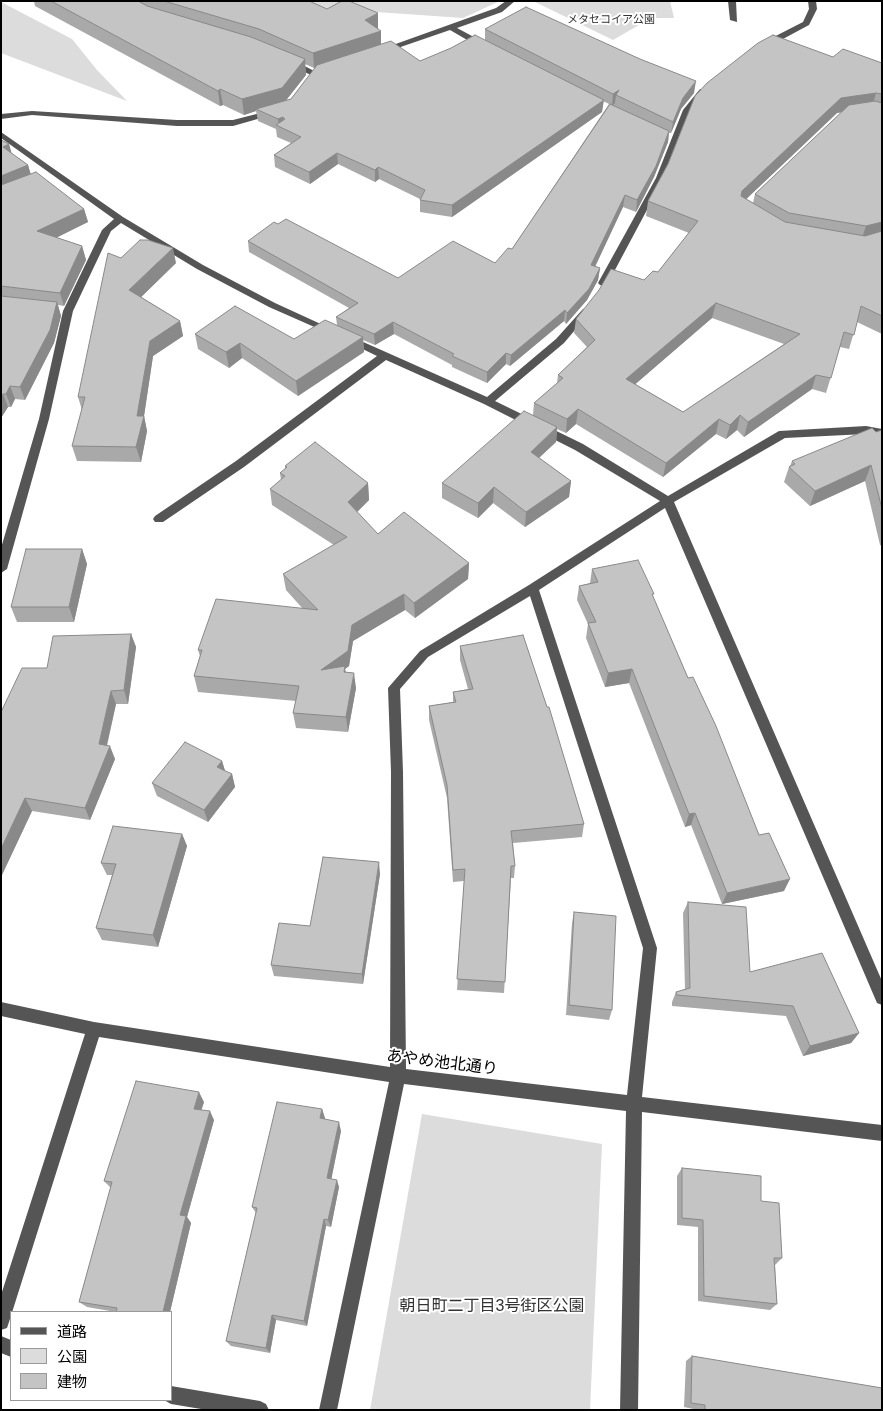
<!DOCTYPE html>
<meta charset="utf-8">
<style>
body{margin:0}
#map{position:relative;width:883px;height:1411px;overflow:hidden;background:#fff;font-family:Arial,"Noto Sans JP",sans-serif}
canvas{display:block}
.frame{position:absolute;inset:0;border:2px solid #000;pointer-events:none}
.legend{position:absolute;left:10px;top:1311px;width:162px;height:90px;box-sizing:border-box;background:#fff;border:1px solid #999;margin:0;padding:6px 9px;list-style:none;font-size:15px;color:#000}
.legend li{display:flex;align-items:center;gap:10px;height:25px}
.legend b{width:25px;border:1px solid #999}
</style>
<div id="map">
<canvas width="883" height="1411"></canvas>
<div class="frame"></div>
<ul class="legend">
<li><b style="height:6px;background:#555"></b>道路</li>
<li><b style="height:14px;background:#dcdcdc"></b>公園</li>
<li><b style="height:14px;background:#c4c4c4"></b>建物</li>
</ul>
</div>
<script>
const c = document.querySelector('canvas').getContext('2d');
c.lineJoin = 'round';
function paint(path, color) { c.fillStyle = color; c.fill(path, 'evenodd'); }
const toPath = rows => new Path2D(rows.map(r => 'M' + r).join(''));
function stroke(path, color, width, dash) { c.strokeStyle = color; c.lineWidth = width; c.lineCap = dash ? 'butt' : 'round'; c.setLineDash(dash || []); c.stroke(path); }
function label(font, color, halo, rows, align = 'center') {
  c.font = font + ' Arial,"Noto Sans JP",sans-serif'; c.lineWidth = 4; c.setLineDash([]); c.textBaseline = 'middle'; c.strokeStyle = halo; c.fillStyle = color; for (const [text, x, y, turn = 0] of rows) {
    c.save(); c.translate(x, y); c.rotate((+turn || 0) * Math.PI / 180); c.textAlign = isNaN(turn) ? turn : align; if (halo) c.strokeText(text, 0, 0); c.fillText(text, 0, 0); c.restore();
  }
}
paint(toPath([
 [296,1,500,1,463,18,319,8],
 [533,1,670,1,674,18,651,18,613,40],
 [1,2,72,39,97,70,127,101,1,53],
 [422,1114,602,1144,590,1410,370,1410]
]), '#dcdcdc');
paint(toPath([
 [506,1,515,1,502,12,457,28,487,44,487,48,481,48,450,30,386,52,379,50,496,8,506,1],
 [728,1,736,1,737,22,730,20,728,1],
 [808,1,816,1,817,9,809,25,768,47,762,47,762,43,803,22,809,9,808,1],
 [287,60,293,60,318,73,311,75,287,64,287,60],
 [700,89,707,91,691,111,664,178,608,283,603,286,600,285,598,283,656,178,683,110,700,89],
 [272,110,275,110,275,114,233,126,177,126,32,115,1,119,1,114,32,111,177,120,233,120,272,110],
 [1,132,123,217,203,265,275,303,336,331,334,333,328,333,269,307,197,269,121,223,111,231,73,311,49,419,7,569,1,573,1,548,39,419,63,311,102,230,114,219,1,138,1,132],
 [586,308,591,311,564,343,495,401,583,444,668,496,779,431,866,426,882,429,882,437,866,434,785,438,674,502,882,981,882,1005,877,1003,665,508,539,590,657,948,642,1097,882,1125,882,1141,642,1112,638,1410,620,1410,626,1111,404,1084,337,1410,319,1410,389,1082,99,1037,9,1322,7,1328,1,1330,1,1295,85,1034,1,1016,1,1002,94,1022,390,1067,391,772,388,688,420,651,529,585,660,501,575,450,484,404,386,360,244,467,163,522,155,522,153,519,155,516,236,461,377,356,346,341,346,337,352,337,487,397,556,339,583,309,586,308],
 [530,596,643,948,627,1095,406,1069,403,772,400,689,428,657,530,596],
 [1,1336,11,1340,11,1357,1,1353,1,1336],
 [171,1386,260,1401,266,1404,269,1410,207,1410,171,1404,164,1400,171,1400,171,1386]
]), '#555');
paint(toPath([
 [34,1,309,1,327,9,378,28,381,44,420,61,485,40,485,29,694,93,681,109,671,133,669,133,668,142,654,177,636,212,623,207,595,267,600,268,598,280,587,300,566,324,564,321,510,366,506,364,487,383,452,367,452,365,394,334,375,345,363,340,364,352,298,396,242,358,229,368,198,349,195,334,294,339,337,325,336,317,349,308,249,252,248,241,398,278,495,263,512,249,609,104,603,101,602,112,452,217,420,212,420,199,379,179,375,182,338,164,310,184,275,167,274,155,291,143,277,137,276,129,258,121,256,111,244,115,223,105,220,106,35,6],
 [305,64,314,68,315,68,291,99,286,100,306,75],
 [833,57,882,63,882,334,857,322,849,349,840,347,826,393,812,389,744,437,737,430,726,439,716,434,663,477,576,424,566,433,557,429,556,442,539,458,571,481,569,497,525,527,493,503,478,518,442,498,442,483,533,415,534,403,557,383,558,375,587,347,574,333,576,319,658,272,689,233,646,216,648,201],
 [842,112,755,194,753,203,746,199,837,113],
 [712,318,784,344,683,412,635,384],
 [1,140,9,144,11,153,28,165,30,174,84,209,88,222,56,238,82,246,86,260,64,306,58,305,61,316,54,343,25,400,15,399,11,407,8,407,1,418],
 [121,258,176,263,141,297,180,321,183,336,153,356,144,416,147,431,141,462,77,461,72,446,82,410,78,397],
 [882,430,882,546,880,545,865,481,810,506,784,482,789,467,790,466,792,461],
 [285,466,368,483,369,500,357,512,378,534,469,563,468,579,415,618,405,610,353,641,349,666,345,669,346,672,356,688,348,732,296,728,293,713,296,701,198,692,194,676,200,656,198,650,303,609,286,590,283,574,334,545,272,505,270,489,281,480,280,473,285,469],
 [82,549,87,564,74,622,17,622,11,607],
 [592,569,653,598,688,678,784,891,722,904,691,825,685,827,629,683,605,687,586,638,588,624,577,600,579,586,590,583],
 [131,634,136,647,128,704,116,704,107,746,115,759,90,820,32,811,1,877,1,712,47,668],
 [460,646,584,824,582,837,513,843,515,866,514,878,511,878,504,993,457,990,464,881,453,882,447,798,429,720,429,706,453,702,453,692,468,689,460,660],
 [222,761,225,771,232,774,235,787,208,822,157,796,152,783],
 [182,834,187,846,158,947,102,940,96,928,112,875,107,875,101,863],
 [380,874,363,984,274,976,271,965,310,926],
 [688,902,750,972,859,1033,851,1043,803,1056,786,1016,672,1006,672,1002,676,992,685,989,683,913],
 [574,912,612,1010,609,1020,566,1015,572,923],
 [204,1102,201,1110,214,1120,187,1217,191,1223,170,1312,116,1312,87,1307,79,1302,111,1188,104,1181],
 [322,1109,325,1119,341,1131,331,1179,339,1187,331,1227,326,1226,307,1326,276,1320,270,1353,231,1346,226,1341,256,1213,252,1207],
 [682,1168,761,1201,782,1258,775,1265,777,1304,770,1310,698,1301,698,1227,677,1225,677,1176],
 [692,1356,882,1410,698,1410,684,1407,686,1361]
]), '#a9a9a9');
paint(toPath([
 [378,13,378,28,366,36,365,20],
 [381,31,381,46,314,68,313,53],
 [305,59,306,75,284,103,256,109,256,111,244,115,242,99],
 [696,81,694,93,681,109,671,133,673,122,683,98],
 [220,89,223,105,220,106,218,91],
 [619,90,616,95,615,103,612,106,613,94],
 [876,93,872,107,837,113,739,206,742,191,841,98],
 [604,100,602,112,452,217,452,205],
 [283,117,285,128,279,127,278,119],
 [669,131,668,142,654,177,636,212,637,200],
 [9,144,13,158,3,147],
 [337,153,338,164,310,184,309,172],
 [28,165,32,178,1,191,1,176],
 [378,167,379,179,375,182,375,170],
 [625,195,623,207,590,277,591,265],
 [84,209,88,222,41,245,37,231],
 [882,222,881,235,861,241,866,226],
 [82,246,86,260,64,306,60,293],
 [173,248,176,263,133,305,129,290],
 [600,268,598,280,587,300,566,324,567,313],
 [57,302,61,316,54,343,25,400,20,387],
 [716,303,712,318,624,394,626,379],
 [565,310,564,321,510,366,511,355],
 [180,321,183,336,153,356,144,416,147,431,141,462,136,447,137,416,150,341],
 [393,322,394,334,375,345,374,334],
 [363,337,364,352,298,396,296,381],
 [240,343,242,358,229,368,226,352],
 [506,353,506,364,487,383,487,372],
 [816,375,812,389,744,437,748,422],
 [10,386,15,399,11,407,6,394],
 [3,394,8,407,1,418,1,397],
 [578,409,576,424,566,433,567,419],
 [740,415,737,430,726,439,730,425],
 [719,419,716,434,663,477,666,463],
 [557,427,556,442,529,467,531,452],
 [871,465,865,481,810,506,815,491],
 [571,481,569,497,525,527,526,512],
 [368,483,369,500,350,519,348,502],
 [494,487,493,503,478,518,478,503],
 [82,549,87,564,74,622,69,607],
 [469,563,468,579,415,618,414,603],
 [404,594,405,610,353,641,349,666,345,669,347,681,321,670,352,625],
 [131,634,136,647,128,704,124,690],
 [632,669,629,683,605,687,608,673],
 [354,673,356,688,348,732,346,717],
 [111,691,116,704,104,757,99,744],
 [110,746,115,759,90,820,85,808],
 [222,761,226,774,217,767],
 [232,774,235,787,208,822,204,810],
 [25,798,32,811,1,877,1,849],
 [695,813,691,825,685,827,689,814],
 [182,834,187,846,158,947,153,935],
 [379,862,380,874,363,984,362,974],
 [790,879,784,891,722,904,727,893],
 [859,1033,851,1043,803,1056,810,1046],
 [199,1092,204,1102,199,1118,194,1109],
 [322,1109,325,1118,323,1127,320,1118],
 [210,1111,214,1120,187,1217,191,1223,170,1312,163,1312,180,1215],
 [339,1122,341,1131,330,1186,327,1178],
 [337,1180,339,1187,331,1227,328,1220],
 [324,1219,326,1226,307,1326,304,1321],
 [272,1315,276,1320,270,1353,266,1348]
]), '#898989');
const building = toPath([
 [51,1,138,1,147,6,251,37,305,59,282,88,242,99,220,89,218,91,51,1],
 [164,1,309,1,327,9,342,1,349,1,378,13,365,20,381,31,313,53,259,29,164,1],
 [526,7,640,59,696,81,683,98,673,122,616,95,619,90,613,94,485,29,526,7],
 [475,35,604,100,452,205,420,200,425,190,378,167,375,170,337,153,309,172,274,155,301,137,276,125,285,119,283,117,278,119,256,109,291,99,317,65,391,41,420,61,451,48,475,35],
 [773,35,833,57,843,49,882,63,882,94,876,93,841,98,742,191,741,196,785,222,865,236,882,231,882,316,861,306,854,335,844,332,831,378,816,375,748,422,740,415,730,425,719,419,666,463,578,409,567,419,534,403,563,378,558,375,595,340,576,319,599,290,611,269,644,280,653,271,658,272,698,221,648,201,668,164,695,96,707,83,758,43,773,35],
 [716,303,800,334,683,412,626,379,716,303],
 [875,101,882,103,882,222,866,226,789,213,755,194,849,105,875,101],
 [610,104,669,131,656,166,637,200,625,195,591,265,600,268,589,289,567,313,565,310,511,355,506,353,487,372,452,356,454,354,393,322,374,334,336,317,358,303,248,241,274,222,278,224,286,219,398,278,453,241,495,263,508,248,512,249,610,104],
 [1,140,9,144,3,147,28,165,1,176,1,140],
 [36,172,84,209,37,231,82,246,60,293,1,286,1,185,36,172],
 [140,240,148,240,173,248,129,290,180,321,150,341,137,416,144,416,136,447,72,446,85,397,78,397,108,253,121,258,140,240],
 [1,296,57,302,50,330,20,387,10,386,6,394,3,394,1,397,1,296],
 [235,306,294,339,325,320,363,337,296,381,240,343,226,352,195,334,235,306],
 [524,411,557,427,531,452,571,481,526,512,494,487,478,503,442,483,524,411],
 [872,428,876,432,882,430,882,509,871,465,815,491,789,467,795,464,792,461,872,428],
 [315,442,368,483,348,502,378,534,404,512,469,563,414,603,404,594,352,625,348,651,321,670,345,666,344,672,354,673,346,717,293,713,299,686,194,676,202,650,198,650,216,599,318,610,283,574,347,537,270,489,285,476,280,473,287,467,285,466,315,442],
 [26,549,82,549,69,607,11,607,26,549],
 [638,560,654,594,652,594,688,678,693,677,716,726,759,835,769,833,790,879,727,893,695,813,689,814,632,669,608,673,588,623,596,622,579,586,598,582,592,569,638,560],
 [131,634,124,690,111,691,99,744,110,746,85,808,25,798,1,849,1,712,22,668,47,668,53,636,131,634],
 [523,635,547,707,549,707,584,824,511,831,515,866,511,866,505,982,457,979,465,869,453,870,447,785,429,706,456,702,453,692,473,689,460,646,523,635],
 [185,742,222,761,217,767,232,774,204,810,152,783,185,742],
 [113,826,182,834,153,935,96,928,116,864,101,863,113,826],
 [323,857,379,862,362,974,271,965,279,923,310,926,323,857],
 [688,902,746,907,750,972,822,953,859,1033,810,1046,793,1006,677,995,676,992,690,988,688,902],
 [574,912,616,916,612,1010,569,1005,574,912],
 [136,1081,199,1092,194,1109,210,1111,180,1215,186,1216,163,1312,116,1312,117,1308,79,1302,112,1182,104,1181,136,1081],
 [277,1102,322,1109,320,1118,339,1122,327,1178,337,1180,328,1220,324,1219,304,1321,272,1315,266,1348,226,1341,257,1208,252,1207,277,1102],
 [682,1168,761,1176,761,1201,779,1203,782,1258,774,1258,777,1304,704,1296,703,1220,682,1218,682,1168],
 [692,1356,882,1388,882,1410,705,1410,705,1405,691,1403,692,1356]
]);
paint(building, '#c4c4c4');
stroke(building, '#898989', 1);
label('11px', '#333', '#fff', [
 ["メタセコイア公園",611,20]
]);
label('16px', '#000', '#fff', [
 ["あやめ池北通り",442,1063,7]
]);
label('16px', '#333', '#fff', [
 ["朝日町二丁目3号街区公園",492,1307]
]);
</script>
